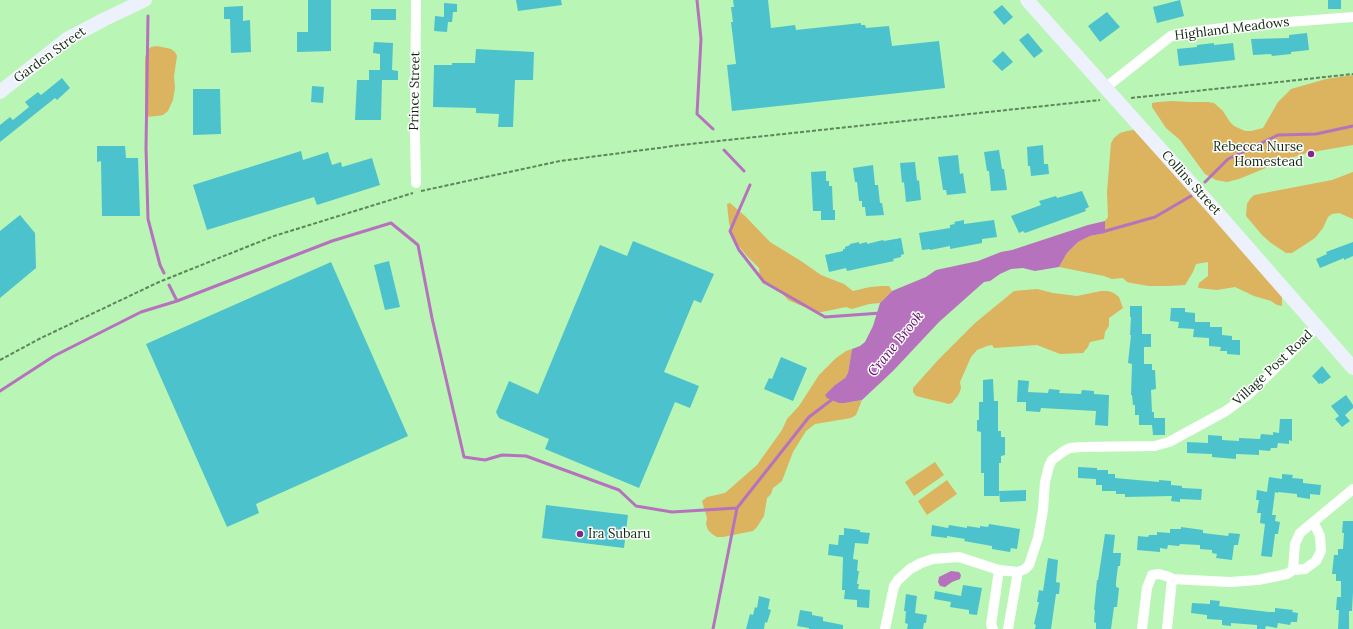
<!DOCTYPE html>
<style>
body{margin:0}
canvas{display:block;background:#b9f5b5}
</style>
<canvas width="1353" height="629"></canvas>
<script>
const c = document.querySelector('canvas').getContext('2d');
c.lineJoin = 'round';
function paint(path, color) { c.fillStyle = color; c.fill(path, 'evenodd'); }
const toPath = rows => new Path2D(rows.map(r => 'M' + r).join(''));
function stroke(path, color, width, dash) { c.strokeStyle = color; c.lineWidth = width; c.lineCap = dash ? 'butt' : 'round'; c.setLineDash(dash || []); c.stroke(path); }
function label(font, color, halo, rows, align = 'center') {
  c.font = font + ' Lora,serif'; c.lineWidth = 3; c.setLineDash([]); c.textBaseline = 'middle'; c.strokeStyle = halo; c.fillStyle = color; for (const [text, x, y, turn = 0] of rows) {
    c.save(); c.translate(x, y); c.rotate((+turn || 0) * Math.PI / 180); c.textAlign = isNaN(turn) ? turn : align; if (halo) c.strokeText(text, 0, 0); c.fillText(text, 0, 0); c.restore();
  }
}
paint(toPath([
 [157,46,171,49,175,52,177,56,174,76,175,88,173,100,168,111,163,115,157,116,145,117,145,58,147,51,151,47],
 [1353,75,1353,145,1307,153,1290,158,1239,179,1227,182,1216,180,1205,174,1180,140,1166,128,1152,107,1152,103,1158,102,1172,101,1190,102,1208,102,1214,103,1223,111,1230,122,1234,126,1245,131,1251,131,1263,128,1278,102,1291,89,1326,79],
 [1139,129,1282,289,1282,306,1277,305,1271,301,1254,296,1235,287,1217,290,1198,288,1199,283,1208,276,1208,262,1196,264,1193,272,1185,285,1169,286,1149,286,1131,283,1127,282,1123,278,1112,279,1104,276,1059,267,1067,253,1078,242,1090,236,1105,233,1105,221,1108,217,1107,192,1111,143,1114,138,1120,133,1127,131],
 [1353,172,1353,219,1339,213,1332,214,1328,217,1323,228,1315,238,1292,253,1286,253,1271,243,1262,235,1246,216,1247,204,1250,199,1254,195,1332,180],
 [730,203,745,216,770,242,801,261,821,275,844,284,853,291,870,287,883,286,889,286,892,291,880,303,869,304,852,309,846,307,822,312,816,312,788,300,780,291,763,283,760,279,759,268,746,255,738,245,733,235,729,223,727,204],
 [1037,289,1053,293,1077,296,1101,291,1108,291,1114,293,1119,297,1123,308,1109,318,1109,326,1105,332,1104,339,1090,342,1088,347,1083,353,1060,354,1037,345,994,348,992,345,987,346,977,350,971,357,960,382,961,388,959,394,952,403,949,404,916,396,913,392,913,388,939,359,975,323,1014,291],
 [852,349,848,373,845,378,835,385,846,403,862,400,856,415,851,418,815,424,806,431,793,452,782,481,773,488,771,494,767,498,764,516,757,527,753,531,723,537,717,537,712,534,708,530,706,524,707,518,702,501,707,497,725,493,757,465,782,430,787,419,799,406,819,375,836,358,846,351],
 [935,462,944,475,914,496,905,482],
 [947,480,957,494,927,515,918,501]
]), '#dcb35f');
paint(toPath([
 [1105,221,1105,233,1090,236,1078,242,1067,253,1059,267,1035,271,1023,268,1011,269,1000,274,990,281,984,282,939,322,893,371,862,400,845,403,839,403,827,398,825,395,835,385,845,378,848,373,852,349,860,346,865,342,873,326,880,303,892,291,926,277,936,270,978,261,1001,252,1012,250,1088,225],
 [951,571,959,572,961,575,960,579,952,582,945,587,940,586,938,582,939,577]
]), '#b672bd');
stroke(toPath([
 [697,0,701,39,697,114,713,129],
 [148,16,146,148,148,219,160,265,164,273],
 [724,150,744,171],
 [1205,182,1228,159,1278,135,1316,134,1353,126],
 [750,185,730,231,739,250,764,282,825,317,881,313],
 [1102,232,1155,217,1191,196],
 [169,285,177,301],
 [0,391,54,356,141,312,177,301,332,241,391,223,418,245,432,318,464,457,485,460,502,455,526,456,619,490,636,506,672,512,737,508],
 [713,629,737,508,809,417,834,398]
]), '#b672bd', 3);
paint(toPath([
 [308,0,331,0,331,51,297,52,297,32,308,32],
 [516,0,561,0,562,5,518,11],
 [733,0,768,0,771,28,795,25,796,30,861,23,861,25,865,25,866,28,889,26,892,46,939,41,945,88,732,111,727,65,736,64,731,22,733,22,731,7,734,7],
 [1180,0,1184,16,1157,23,1153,7],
 [1328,0,1341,0,1341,9,1328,9],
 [444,3,457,4,457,12,453,12,452,22,448,22,447,32,434,31,435,16,444,17],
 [1002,5,1013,17,1004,25,993,12],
 [243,6,243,21,250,20,251,52,231,53,230,19,224,19,224,7],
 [371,9,396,9,396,20,371,20],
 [1107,12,1120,27,1100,42,1088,26],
 [1028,33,1043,51,1034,58,1019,40],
 [1307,33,1309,50,1291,52,1291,54,1272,56,1271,54,1253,55,1251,39,1289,38,1289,35],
 [374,42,393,43,392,70,398,71,398,80,382,80,381,120,355,120,357,80,369,80,369,70,380,70,380,54,373,53],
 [1214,43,1214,45,1233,43,1235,60,1179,66,1177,49,1197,47,1197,45],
 [476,49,534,52,533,80,515,80,513,127,498,127,499,114,476,113,476,108,433,107,434,65,452,65,452,63,475,63],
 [1003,51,1013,62,1002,71,992,61],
 [62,78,70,88,57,100,55,98,0,142,0,125,10,117,13,120,29,107,25,102,38,92,41,95],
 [312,86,324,87,323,103,311,102],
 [193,89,220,89,221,134,193,135],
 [1043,145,1044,164,1048,164,1049,174,1031,176,1030,166,1028,166,1027,147],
 [97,146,125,146,126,158,138,158,140,216,102,216,101,161,97,162],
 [999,150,1002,169,1004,169,1007,190,991,191,989,171,987,171,984,152],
 [301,151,303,160,328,152,332,165,341,162,342,167,372,158,380,185,317,205,314,197,207,230,193,185],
 [958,155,960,174,963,173,966,193,947,195,946,190,943,190,938,157],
 [915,162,917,181,919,180,921,200,906,202,904,182,902,183,900,163],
 [873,165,875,185,878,185,880,203,882,203,884,215,866,216,865,207,862,207,862,201,859,201,857,182,855,182,853,168],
 [826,171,826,181,829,181,829,186,832,186,833,210,835,210,835,220,821,220,821,211,813,211,811,172],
 [1082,191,1089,207,1085,209,1086,211,1025,233,1023,231,1019,233,1011,216,1041,205,1039,201,1056,196,1057,198],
 [20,215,35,233,36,268,0,298,0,231],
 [964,220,964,224,994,220,997,237,982,239,982,243,950,249,950,246,930,250,930,249,922,250,919,233,950,228,950,225,955,224,954,222],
 [901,238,904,254,901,255,901,257,893,259,894,261,847,271,846,268,829,272,825,255,843,251,843,249,845,249,845,247,850,245,850,244,859,242,859,244,867,242,867,244,883,240,884,241],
 [633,241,714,274,701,303,694,300,664,372,699,386,690,408,675,402,639,488,545,449,549,439,499,418,496,412,509,381,538,394,600,245,627,256],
 [1353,242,1353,256,1344,260,1344,258,1320,268,1316,259,1327,254,1326,252],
 [389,261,400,307,385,310,374,265],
 [331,262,408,436,256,504,259,513,227,527,146,344],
 [1130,306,1142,306,1142,334,1151,334,1151,347,1144,347,1144,364,1152,364,1152,370,1155,370,1156,389,1151,390,1152,412,1154,412,1154,418,1165,418,1165,435,1153,435,1152,425,1139,425,1139,415,1135,415,1135,405,1133,405,1132,395,1131,395,1132,364,1128,363,1131,335,1130,335,1131,317,1130,317],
 [1171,308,1185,308,1185,312,1195,313,1195,322,1210,322,1210,327,1222,327,1222,335,1232,336,1232,340,1240,340,1240,355,1227,354,1227,351,1220,351,1221,347,1209,346,1209,338,1193,337,1194,329,1178,328,1179,322,1170,321],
 [781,357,807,368,793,401,764,389,769,378,772,379],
 [1322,366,1331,377,1322,384,1321,383,1319,384,1312,376],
 [993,379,994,401,998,401,998,431,1001,431,1001,437,1005,437,1005,455,1001,456,1001,463,999,463,999,496,984,496,984,473,981,473,981,432,977,431,977,420,979,420,979,402,983,402,983,380],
 [1018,380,1029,381,1028,392,1048,393,1049,389,1060,390,1059,393,1081,394,1082,390,1094,391,1094,394,1109,395,1108,426,1095,425,1096,411,1041,408,1040,412,1026,411,1026,402,1017,402],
 [1346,395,1353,405,1353,408,1345,415,1350,421,1342,427,1335,419,1339,416,1331,406],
 [1280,419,1292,419,1292,441,1289,440,1289,444,1278,443,1277,448,1271,448,1270,451,1259,450,1259,455,1236,454,1236,459,1212,457,1212,454,1187,453,1187,442,1208,443,1208,435,1222,436,1222,440,1239,441,1239,438,1260,439,1261,434,1273,435,1273,432,1279,433],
 [1078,467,1097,468,1097,470,1108,470,1108,474,1115,474,1115,478,1159,482,1159,480,1171,481,1171,485,1182,486,1182,488,1202,489,1201,500,1180,499,1180,502,1171,501,1172,496,1125,497,1125,494,1116,494,1116,491,1102,491,1102,485,1096,485,1096,479,1078,478],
 [1282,474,1293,475,1292,478,1303,479,1303,483,1321,485,1320,495,1310,494,1310,499,1297,497,1297,494,1278,492,1278,493,1275,492,1272,515,1276,515,1275,521,1280,522,1278,534,1275,534,1272,557,1261,556,1265,524,1260,523,1261,513,1257,513,1259,500,1256,500,1257,490,1267,492,1269,477,1282,479],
 [1026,490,1026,501,1000,502,999,491],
 [546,505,628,515,624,548,542,538],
 [1343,521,1353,521,1353,592,1352,611,1349,611,1349,629,1338,629,1339,610,1336,610,1337,597,1341,597,1341,581,1336,581,1336,574,1332,574,1334,555,1338,555,1338,549,1343,549,1344,533,1342,533],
 [989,524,1020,529,1017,549,1011,548,1010,552,992,549,992,546,964,541,965,539,947,536,947,538,931,536,932,525,948,528,949,525,967,528,967,526,980,528,980,526,988,527],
 [1181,527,1203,530,1203,533,1228,536,1229,533,1240,534,1238,545,1234,545,1232,560,1216,558,1217,554,1212,553,1212,550,1200,549,1200,545,1180,544,1179,546,1168,545,1167,549,1160,548,1160,552,1137,550,1138,536,1148,537,1149,535,1157,535,1157,532,1170,533,1170,529,1181,529],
 [844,528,860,530,860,532,870,533,868,544,855,543,853,559,858,560,857,571,859,571,857,584,859,584,858,589,870,590,869,608,857,607,857,600,844,599,845,590,842,590,843,557,828,555,829,544,838,545,839,535,844,535],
 [1105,534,1115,535,1113,553,1121,553,1120,566,1118,566,1116,582,1116,587,1119,588,1117,607,1114,607,1111,629,1096,629,1096,623,1094,622,1095,610,1094,610,1097,580,1098,580],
 [1048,558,1058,560,1056,582,1060,583,1059,594,1056,594,1051,629,1035,629,1036,625,1034,624,1039,602,1037,602,1039,590,1043,591],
 [963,585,982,588,977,615,969,614,969,610,950,607,951,602,934,599,935,591,961,596],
 [906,594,917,596,915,613,927,615,926,623,924,623,923,629,907,629,908,624,905,623,906,611,904,611],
 [759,596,770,599,768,609,771,610,767,623,765,622,764,629,746,629,750,614,753,615,755,607,757,608],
 [1210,600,1220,601,1219,606,1269,612,1275,612,1275,608,1293,610,1292,612,1298,613,1297,622,1291,622,1290,625,1278,623,1277,628,1266,626,1265,629,1257,629,1257,625,1231,623,1231,626,1222,625,1222,620,1207,619,1207,615,1191,613,1192,603,1210,604],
 [800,610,812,612,812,615,823,617,823,621,843,625,843,629,809,629,809,628,797,626]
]), '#4cc2cd');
stroke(toPath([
 [1131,98,1353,74],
 [421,191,560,161,681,145,1100,100],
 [0,360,41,338,159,282,274,236,413,193]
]), '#5d865b', 2, [4, 2]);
stroke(toPath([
 [1105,88,1171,36,1189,32,1249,25,1353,17],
 [416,183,415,135,416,0],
 [1293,570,1295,544,1300,533,1353,489],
 [885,629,894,586,898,580,910,569,921,563,933,559,959,557,999,570,1018,572,1025,569,1029,565,1038,538,1043,510,1045,482,1049,466,1052,460,1064,451,1070,448,1081,447,1155,446,1169,442,1226,411,1249,394,1317,327],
 [993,629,991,625,999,570],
 [1008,629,1018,572],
 [1142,629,1147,588,1152,575,1159,574,1169,577,1172,579,1230,582,1258,580,1287,574,1293,570,1305,569,1316,561,1321,551,1320,536,1314,523],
 [1167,629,1172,579]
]), '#fff', 10);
stroke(toPath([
 [1027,0,1214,209,1353,368],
 [0,92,67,39,105,19,145,0]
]), '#ecf1fb', 14);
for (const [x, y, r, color] of [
 [1311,154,4,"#84248f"],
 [580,534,4,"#84248f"]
]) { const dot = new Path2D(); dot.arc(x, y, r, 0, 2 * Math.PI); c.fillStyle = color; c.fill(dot); stroke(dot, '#fff', 1.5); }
label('13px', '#0f270f', '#fff', [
 ["Highland Meadows",1232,29,-7],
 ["Garden Street",50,55,-36],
 ["Prince Street",415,91,-89],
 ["Collins Street",1191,183,48],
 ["Village Post Road",1273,368,-43]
]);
label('13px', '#0f270f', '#fff', [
 ["Rebecca Nurse",1303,147],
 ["Homestead",1303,162],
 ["Ira Subaru",588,534,"left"]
], 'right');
label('italic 14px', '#640b6e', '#fff', [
 ["Crane Brook",896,344,-51]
]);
</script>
